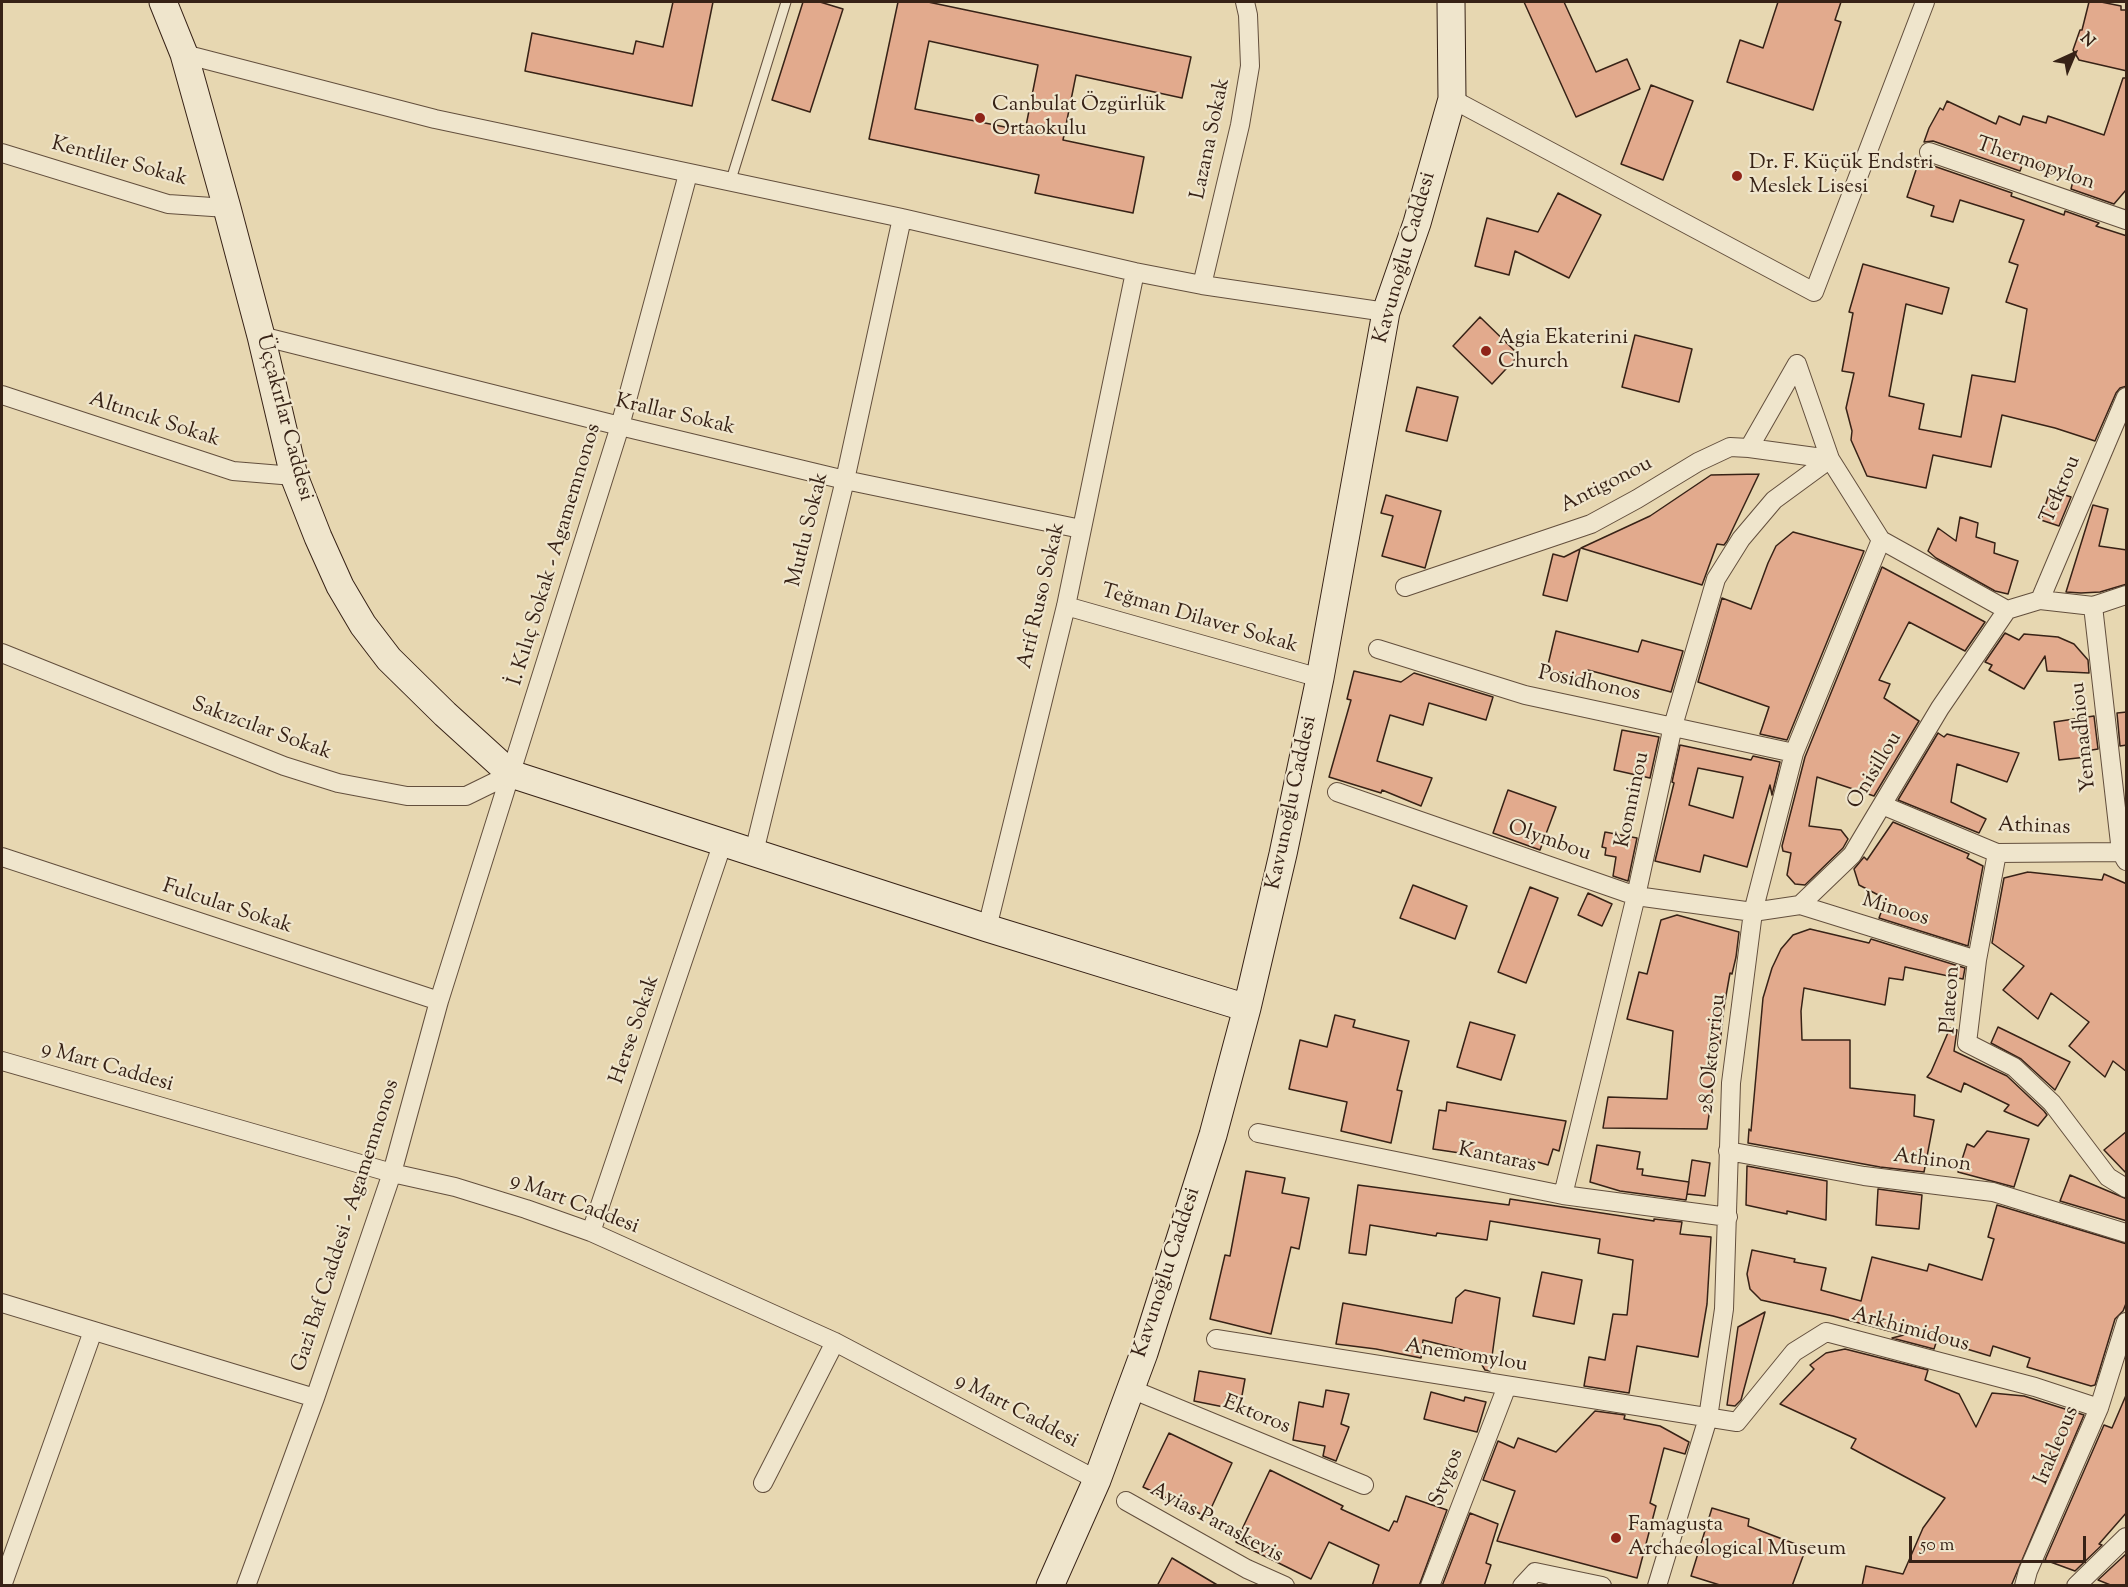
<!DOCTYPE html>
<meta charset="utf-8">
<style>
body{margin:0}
#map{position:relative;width:2128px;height:1587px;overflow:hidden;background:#e7d7b1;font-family:"Sorts Mill Goudy",serif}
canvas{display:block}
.frame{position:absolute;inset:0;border:3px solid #372216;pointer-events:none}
.north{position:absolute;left:2044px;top:24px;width:60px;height:60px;-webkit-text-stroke:4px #efe5cc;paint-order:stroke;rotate:44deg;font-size:16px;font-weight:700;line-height:24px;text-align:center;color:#372216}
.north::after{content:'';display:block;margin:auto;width:21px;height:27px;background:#372216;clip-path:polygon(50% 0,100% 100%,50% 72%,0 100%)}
.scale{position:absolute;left:1909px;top:1536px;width:177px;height:27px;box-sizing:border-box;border:3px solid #372216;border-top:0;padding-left:8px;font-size:18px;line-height:21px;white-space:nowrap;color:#372216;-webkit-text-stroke:4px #efe5cc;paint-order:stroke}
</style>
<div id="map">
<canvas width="2128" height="1587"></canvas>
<div class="frame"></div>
<div class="north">N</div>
<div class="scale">50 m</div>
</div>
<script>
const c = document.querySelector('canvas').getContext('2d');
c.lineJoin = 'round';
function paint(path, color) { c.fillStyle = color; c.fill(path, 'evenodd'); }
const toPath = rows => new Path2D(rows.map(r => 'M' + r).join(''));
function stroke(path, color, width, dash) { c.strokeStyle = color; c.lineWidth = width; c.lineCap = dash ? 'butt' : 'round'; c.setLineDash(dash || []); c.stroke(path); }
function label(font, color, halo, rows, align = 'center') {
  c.font = font + ' "Sorts Mill Goudy",serif'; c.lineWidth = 4.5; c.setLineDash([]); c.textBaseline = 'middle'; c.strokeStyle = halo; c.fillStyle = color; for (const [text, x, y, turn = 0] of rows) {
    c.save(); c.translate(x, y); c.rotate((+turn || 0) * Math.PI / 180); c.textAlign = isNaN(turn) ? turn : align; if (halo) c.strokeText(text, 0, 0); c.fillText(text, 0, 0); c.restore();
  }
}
const building = toPath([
 [673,2,713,2,692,106,525,71,532,33,633,54,636,41,663,47,673,2],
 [803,2,820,2,843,9,810,112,772,100,803,2],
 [898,2,928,2,1191,57,1182,98,1076,75,1063,140,1144,157,1133,213,1035,193,1039,175,869,139,898,2],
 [929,41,1038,65,1025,131,915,109,929,41],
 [1524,2,1564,2,1596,72,1627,59,1640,89,1576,117,1524,2],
 [1778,2,1841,2,1835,20,1841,22,1813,110,1727,82,1740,40,1763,48,1778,2],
 [2089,2,2101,2,2121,6,2121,10,2127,10,2127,71,2079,60,2073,50,2080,30,2082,30,2089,2],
 [2123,78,2127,78,2127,185,2126,190,2114,204,2071,189,2074,177,2023,163,2020,171,1933,141,1924,142,1929,128,1940,108,1943,110,1947,101,1996,124,1999,116,2020,125,2023,116,2046,123,2048,116,2104,135,2123,78],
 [1651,85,1693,101,1663,180,1621,164,1651,85],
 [1920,158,1925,163,2012,193,2011,196,2064,215,2065,211,2099,223,2096,226,2127,236,2127,386,2120,388,2116,393,2095,441,2055,428,2002,415,1991,467,1933,455,1926,488,1867,476,1851,440,1852,431,1846,408,1854,373,1842,371,1853,313,1849,312,1863,264,1949,288,1942,314,1906,304,1889,396,1924,404,1919,429,1961,437,1972,375,2015,382,2027,309,2006,302,2018,265,2009,262,2024,220,1960,200,1953,222,1931,216,1934,206,1907,197,1920,158],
 [1558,193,1601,215,1569,278,1515,251,1509,275,1475,266,1487,218,1538,232,1558,193],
 [1480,317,1519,355,1492,384,1453,346,1480,317],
 [1635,335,1692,349,1679,402,1622,387,1635,335],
 [1417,387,1458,397,1447,441,1406,431,1417,387],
 [1759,474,1727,541,1724,545,1717,544,1702,585,1581,548,1650,516,1711,475,1759,474],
 [2050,490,2071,497,2059,526,2041,520,2050,490],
 [1386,495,1441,511,1425,568,1382,556,1393,516,1381,513,1386,495],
 [2093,505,2108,509,2099,546,2127,550,2127,584,2100,592,2081,593,2066,592,2093,505],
 [1960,517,1978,523,1976,537,1995,543,1994,553,2018,561,2008,594,1995,591,1936,558,1928,551,1938,528,1956,541,1960,517],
 [1793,532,1864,551,1787,740,1760,734,1769,707,1698,682,1722,598,1751,609,1768,563,1776,546,1793,532],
 [1580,549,1567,601,1543,595,1553,554,1564,557,1580,549],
 [1882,567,1985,622,1965,651,1909,622,1879,680,1890,684,1884,698,1919,721,1874,796,1817,777,1809,826,1841,830,1848,839,1843,848,1805,885,1795,884,1787,875,1791,853,1783,851,1782,846,1805,757,1882,567],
 [1556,631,1638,652,1642,640,1683,651,1671,692,1588,670,1585,679,1547,669,1556,631],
 [2005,633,2019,640,2024,634,2058,637,2074,644,2088,660,2089,673,2047,671,2045,656,2024,689,1989,670,1992,665,1985,662,2005,633],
 [1354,671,1401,682,1414,673,1493,697,1486,720,1429,703,1423,725,1390,715,1377,761,1432,778,1421,806,1382,790,1381,793,1329,777,1351,700,1347,699,1354,671],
 [2127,712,2127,745,2120,746,2117,713,2127,712],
 [2094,716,2098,749,2086,751,2087,757,2059,760,2054,722,2094,716],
 [1622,730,1659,737,1650,778,1614,770,1622,730],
 [1938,733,1944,737,1947,734,2019,753,2007,782,1957,764,1951,802,1986,819,1979,833,1898,800,1938,733],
 [1680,745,1751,760,1753,756,1780,762,1772,795,1770,785,1747,867,1704,855,1700,872,1655,861,1674,783,1672,782,1680,745],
 [1698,768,1743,777,1733,818,1689,805,1698,768],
 [1508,790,1556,807,1540,850,1493,833,1508,790],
 [1893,822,1969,854,1967,858,1983,866,1968,946,1879,918,1886,899,1859,885,1854,869,1864,857,1867,860,1893,822],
 [1605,832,1637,838,1628,881,1613,876,1616,857,1605,855,1606,848,1602,847,1605,832],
 [2028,872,2102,880,2104,874,2127,884,2127,1072,2113,1061,2105,1077,2069,1046,2089,1022,2051,993,2038,1019,2003,990,2024,966,1992,943,2004,878,2028,872],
 [1413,885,1467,906,1455,939,1400,918,1413,885],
 [1530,887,1558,898,1526,983,1498,972,1530,887],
 [1588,893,1612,904,1602,926,1578,915,1588,893],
 [1677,915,1739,932,1736,957,1732,974,1730,973,1724,1007,1720,1044,1712,1042,1712,1094,1707,1129,1603,1128,1608,1097,1667,1099,1673,1031,1627,1019,1639,972,1647,974,1661,920,1677,915],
 [1810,929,1869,943,1871,939,1965,968,1963,979,1905,967,1903,980,1889,978,1885,1005,1804,988,1801,1011,1802,1040,1850,1040,1850,1088,1915,1095,1914,1116,1934,1120,1924,1172,1880,1167,1748,1143,1749,1129,1751,1131,1763,998,1772,968,1781,949,1793,935,1810,929],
 [1335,1015,1355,1020,1353,1027,1409,1041,1397,1090,1402,1091,1391,1143,1341,1131,1347,1102,1289,1089,1300,1040,1327,1047,1335,1015],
 [1470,1022,1515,1035,1501,1080,1457,1067,1470,1022],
 [1998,1027,2070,1062,2055,1090,2021,1059,1991,1043,1998,1027],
 [1950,1028,1957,1030,1954,1051,2007,1076,2044,1111,2047,1115,2038,1126,2004,1111,2009,1105,1964,1083,1961,1092,1927,1077,1931,1072,1950,1028],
 [1447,1102,1566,1121,1559,1151,1553,1149,1548,1165,1527,1159,1525,1164,1487,1153,1487,1157,1433,1149,1439,1110,1446,1111,1447,1102],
 [1987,1131,2029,1139,2014,1187,1958,1172,1967,1144,1974,1147,1987,1131],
 [2127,1131,2127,1174,2104,1150,2127,1131],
 [1597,1145,1640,1152,1637,1169,1643,1169,1642,1175,1689,1182,1686,1200,1620,1191,1590,1182,1597,1145],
 [1692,1160,1710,1163,1705,1196,1687,1194,1692,1160],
 [1747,1166,1827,1181,1826,1220,1787,1211,1787,1214,1746,1205,1747,1166],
 [1246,1171,1285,1178,1282,1193,1309,1198,1299,1249,1291,1247,1271,1334,1210,1319,1225,1255,1230,1256,1246,1171],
 [2070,1175,2127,1199,2127,1221,2060,1201,2070,1175],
 [1358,1185,1509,1205,1510,1199,1654,1221,1654,1219,1682,1222,1680,1234,1711,1237,1707,1304,1698,1357,1637,1346,1629,1393,1584,1386,1589,1357,1605,1360,1613,1314,1627,1315,1633,1260,1598,1253,1600,1239,1490,1221,1487,1240,1437,1233,1436,1236,1370,1225,1366,1255,1349,1253,1358,1185],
 [1878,1189,1922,1195,1919,1229,1876,1225,1878,1189],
 [1997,1205,2127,1244,2127,1301,2123,1311,2115,1319,2095,1385,2091,1386,2027,1367,2030,1358,1993,1346,1990,1356,1937,1340,1934,1349,1892,1338,1904,1335,1833,1316,1761,1300,1750,1289,1747,1274,1752,1250,1795,1259,1794,1262,1826,1268,1821,1290,1861,1301,1872,1257,1927,1271,1929,1264,1982,1280,1994,1239,1988,1237,1997,1205],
 [1542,1272,1582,1280,1574,1324,1533,1316,1542,1272],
 [1465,1290,1500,1298,1490,1371,1485,1370,1475,1353,1423,1340,1421,1358,1376,1349,1336,1344,1343,1303,1452,1323,1456,1298,1465,1290],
 [1765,1312,1741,1400,1735,1406,1727,1405,1738,1327,1765,1312],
 [1845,1349,1928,1370,1925,1380,1959,1394,1976,1427,1992,1393,2024,1396,2084,1415,2011,1586,1862,1586,1866,1566,1903,1574,1923,1528,1945,1498,1851,1448,1856,1439,1780,1404,1814,1369,1810,1365,1826,1353,1845,1349],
 [1199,1371,1245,1379,1241,1401,1226,1398,1224,1407,1194,1401,1199,1371],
 [1326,1390,1349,1394,1341,1424,1349,1427,1336,1461,1323,1456,1325,1446,1293,1440,1299,1402,1323,1407,1326,1390],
 [1431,1392,1464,1401,1465,1397,1486,1402,1477,1432,1424,1419,1431,1392],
 [2127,1393,2127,1512,2099,1544,2102,1545,2075,1571,2045,1560,2104,1425,2112,1428,2127,1393],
 [1595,1411,1625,1415,1624,1419,1660,1426,1689,1442,1685,1454,1664,1448,1650,1503,1656,1506,1637,1578,1497,1541,1515,1491,1483,1480,1498,1441,1514,1448,1518,1438,1556,1452,1595,1411],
 [1169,1433,1232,1463,1207,1517,1143,1487,1169,1433],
 [1270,1470,1343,1506,1341,1509,1389,1531,1394,1521,1397,1522,1406,1496,1447,1510,1419,1586,1372,1586,1379,1565,1329,1542,1311,1579,1236,1542,1270,1470],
 [1712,1508,1749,1519,1748,1526,1806,1548,1792,1586,1723,1586,1691,1576,1712,1508],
 [1470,1513,1498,1524,1486,1563,1491,1565,1484,1586,1442,1586,1470,1513],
 [2127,1553,2127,1586,2113,1586,2098,1580,2127,1553],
 [1172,1558,1219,1586,1157,1586,1172,1558]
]);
paint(building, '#e2aa8d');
stroke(building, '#372216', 1.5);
const lane = toPath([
 [730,183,786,2]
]);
const street = toPath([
 [184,54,435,119,902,218,1135,272,1202,285,1386,312],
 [1452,99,1814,292,1925,2],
 [1929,152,2126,220],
 [2,153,168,204,227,208],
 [1202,285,1240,125,1250,66,1248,15,1245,2],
 [261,336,620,426,845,480,1081,529],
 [1797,364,1830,459,1881,540,2007,610],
 [2,395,233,471,294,476],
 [1749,448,1797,364],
 [1405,587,1591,524,1637,499,1698,462,1730,447,1749,448,1830,459],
 [2040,600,2126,397],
 [1066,606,1320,678],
 [2093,606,2121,852,2126,861],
 [2007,610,2040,600,2093,606,2126,595],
 [1378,649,1525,695,1794,753],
 [2,653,284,766,338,783,407,796,466,796,511,774],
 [1337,792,1636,896,1753,912,1800,905,1852,855,1940,708,2007,610],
 [1882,805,1997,853,2121,852],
 [754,852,845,480,902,218],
 [1997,853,1977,960,1967,1043,2014,1067,2052,1103,2108,1177,2126,1188],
 [2,857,439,1001],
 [1800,905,1977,960],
 [987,928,1066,606,1135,272],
 [2,1061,392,1173,455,1187,526,1209,591,1232,835,1342,1097,1480],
 [1258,1133,1563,1195,1728,1217],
 [1728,1151,1864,1176,1993,1192,2126,1233],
 [1563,1195,1636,896,1673,726,1716,579,1741,539,1774,500,1830,459],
 [591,1232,723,842],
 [2,1303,315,1398],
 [1216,1339,1737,1422,1794,1352,1826,1332,2035,1387,2099,1408],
 [1131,1389,1364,1485],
 [763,1483,835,1342],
 [1126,1501,1247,1569,1285,1586],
 [2,1586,93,1331],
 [246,1586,315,1398,392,1173,439,1001,620,426,688,174],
 [1430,1586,1507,1386],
 [1522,1586,1535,1572,1602,1586],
 [1657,1586,1708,1418,1724,1309,1731,1083,1753,912,1794,753,1881,540],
 [2024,1586,2028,1571,2099,1408,2126,1322],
 [2076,1586,2126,1537]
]);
const secondary = toPath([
 [163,2,184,54,227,208,261,336,294,476,318,537,340,586,363,625,389,659,445,714,511,774,987,928,1247,1008],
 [1050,1586,1097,1480,1144,1353,1213,1135,1247,1008,1283,854,1320,678,1386,312,1417,223,1452,99,1451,2]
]);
stroke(lane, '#634f3d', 11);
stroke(street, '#634f3d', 20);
stroke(secondary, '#372216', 29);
stroke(lane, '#efe5cc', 9);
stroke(street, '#efe5cc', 18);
stroke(secondary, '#efe5cc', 27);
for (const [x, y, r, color] of [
 [980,118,6,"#8f2418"],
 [1737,176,6,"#8f2418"],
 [1486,351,6,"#8f2418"],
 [1616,1538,6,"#8f2418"]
]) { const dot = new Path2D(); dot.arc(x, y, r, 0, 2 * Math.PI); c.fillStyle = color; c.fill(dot); stroke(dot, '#efe5cc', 2); }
label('21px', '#372216', '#efe5cc', [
 ["Canbulat Özgürlük",992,106],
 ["Ortaokulu",992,130],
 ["Dr. F. Küçük Endstri",1749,164],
 ["Meslek Lisesi",1749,188],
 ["Agia Ekaterini",1498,339],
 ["Church",1498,363],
 ["Famagusta",1628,1526],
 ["Archaeological Museum",1628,1550]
], 'left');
label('21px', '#372216', '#efe5cc', [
 ["Lazana Sokak",1212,139,-78],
 ["Kentliler Sokak",119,163,15],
 ["Thermopylon",2035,165,19],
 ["Kavunoğlu Caddesi",1406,258,-74],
 ["Krallar Sokak",675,416,13],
 ["Üççakırlar Caddesi",283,418,75],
 ["Altıncık Sokak",154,421,18],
 ["Antigonou",1607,486,-27],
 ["Tefkrou",2062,490,-67],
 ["Mutlu Sokak",809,530,-76],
 ["İ. Kılıç Sokak - Agamemnonos",556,555,-73],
 ["Arif Ruso Sokak",1043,596,-77],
 ["Teğman Dilaver Sokak",1199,620,16],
 ["Posidhonos",1589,685,12],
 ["Sakızcılar Sokak",261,730,20],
 ["Yennadhiou",2085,737,-96],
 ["Onisillou",1876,771,-59],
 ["Komninou",1634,800,-78],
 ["Kavunoğlu Caddesi",1293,803,-78],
 ["Athinas",2034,828,2],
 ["Olymbou",1549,842,19],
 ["Fulcular Sokak",227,908,18],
 ["Minoos",1895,911,17],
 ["Plateon",1952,1000,-86],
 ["Herse Sokak",636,1030,-71],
 ["28 Oktovriou",1714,1054,-84],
 ["9 Mart Caddesi",107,1068,16],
 ["Kantaras",1497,1159,12],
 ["Athinon",1932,1162,7],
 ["9 Mart Caddesi",574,1205,21],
 ["Gazi Baf Caddesi - Agamemnonos",347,1226,-72],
 ["Kavunoğlu Caddesi",1168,1273,-72],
 ["Arkhimidous",1910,1331,15],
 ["Anemomylou",1466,1357,9],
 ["9 Mart Caddesi",1016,1412,28],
 ["Ektoros",1256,1416,22],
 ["Irakleous",2058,1446,-67],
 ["Stygos",1448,1478,-69],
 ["Ayias Paraskevis",1216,1524,28]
]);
</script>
